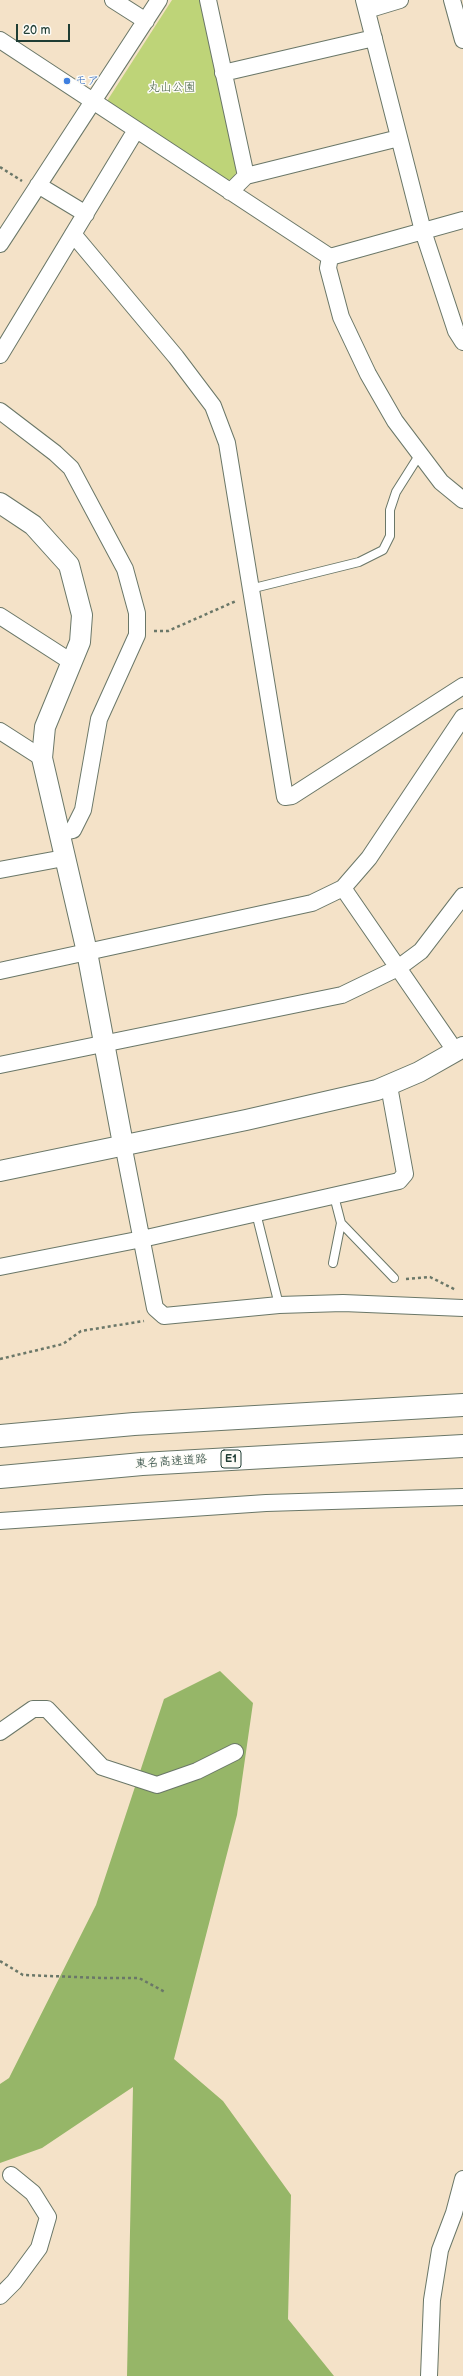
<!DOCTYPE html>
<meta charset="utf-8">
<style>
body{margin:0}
#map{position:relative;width:463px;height:2376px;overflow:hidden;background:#f4e2c8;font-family:"Balsamiq Sans",sans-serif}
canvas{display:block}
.scale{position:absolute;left:16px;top:24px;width:54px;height:18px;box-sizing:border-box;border:2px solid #1f3d34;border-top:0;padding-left:5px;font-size:12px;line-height:14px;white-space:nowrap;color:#1f3d34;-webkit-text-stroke:3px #fdfcf7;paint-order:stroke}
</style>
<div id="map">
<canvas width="463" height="2376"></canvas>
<div class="scale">20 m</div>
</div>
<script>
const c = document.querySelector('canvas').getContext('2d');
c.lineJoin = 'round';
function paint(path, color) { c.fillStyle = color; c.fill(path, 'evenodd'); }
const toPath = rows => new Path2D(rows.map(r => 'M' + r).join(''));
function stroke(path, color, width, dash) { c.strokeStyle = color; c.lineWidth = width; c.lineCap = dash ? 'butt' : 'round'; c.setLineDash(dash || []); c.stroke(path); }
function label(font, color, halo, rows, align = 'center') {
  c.font = font + ' "Balsamiq Sans","Klee One",sans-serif'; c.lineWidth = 3; c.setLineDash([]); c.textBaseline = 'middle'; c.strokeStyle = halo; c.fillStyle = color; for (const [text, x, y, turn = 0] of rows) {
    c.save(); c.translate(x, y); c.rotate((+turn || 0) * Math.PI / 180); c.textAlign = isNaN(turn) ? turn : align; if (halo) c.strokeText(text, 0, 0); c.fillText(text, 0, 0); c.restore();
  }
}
paint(toPath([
 [172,0,203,0,238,169,233,179,224,181,107,101]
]), '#bed478');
paint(toPath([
 [220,1671,253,1703,237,1815,174,2059,223,2101,291,2195,288,2319,334,2376,127,2376,133,2087,42,2148,0,2163,0,2084,9,2078,96,1905,164,1699]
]), '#96b668');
const service = toPath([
 [250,589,359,562,383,550,390,536,390,510,396,492,420,454],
 [334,1196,341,1223,394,1278],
 [256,1213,279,1305],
 [333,1263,341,1223]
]);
const minor = toPath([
 [113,0,146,21],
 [208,0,246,176,230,192],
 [364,0,423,231,456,331,463,342],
 [452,0,463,40],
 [367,10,400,0],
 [0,40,330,257,463,220],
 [223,73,374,38],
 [246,176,399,138],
 [38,185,86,214],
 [73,234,176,357,213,406,227,443,285,797,292,796,463,686],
 [0,244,159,0],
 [330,257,328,268,341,317,368,374,395,421,441,482,463,500],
 [0,355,136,130],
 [0,411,55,453,71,468,125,569,137,613,137,635,99,719,83,810,73,830,59,833],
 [0,616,73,663],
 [0,731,42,758],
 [0,870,64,858],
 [343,888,456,1052],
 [0,971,312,903,343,888,369,858,463,717],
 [0,1065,342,995,398,968,421,951,463,896],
 [123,1144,155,1308,164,1316,279,1305,343,1303,463,1308],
 [0,1267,142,1239,399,1181,405,1174,389,1086],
 [0,1521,266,1503,463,1497],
 [0,1732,33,1709,47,1709,102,1767,157,1785,197,1771,235,1752],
 [0,2296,14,2282,39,2248,48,2217,33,2193,11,2175],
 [429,2376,432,2300,440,2250,454,2213,463,2179]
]);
const tertiary = toPath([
 [0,503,33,525,69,565,82,615,80,642,45,727,42,758,87,952,123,1144],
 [0,1171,246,1120,377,1090,419,1072,463,1047]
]);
const motorway = toPath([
 [0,1436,134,1424,463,1405],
 [0,1477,142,1464,463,1446]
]);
stroke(service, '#6a7768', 10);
stroke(minor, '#6a7768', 18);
stroke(tertiary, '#6a7768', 22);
stroke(motorway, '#6a7768', 24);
stroke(toPath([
 [0,167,22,181],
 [154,631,168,631,236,601],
 [406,1279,430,1277,456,1290],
 [0,1359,63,1344,81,1331,144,1321],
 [0,1961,23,1975,102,1978,139,1978,165,1992]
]), '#6a7768', 2.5, [3, 3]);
stroke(service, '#fff', 8);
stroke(minor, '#fff', 16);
stroke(tertiary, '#fff', 20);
stroke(motorway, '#fff', 22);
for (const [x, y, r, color] of [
 [67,81,4,"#3f7fe0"]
]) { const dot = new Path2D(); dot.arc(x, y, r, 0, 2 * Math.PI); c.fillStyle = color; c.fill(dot); stroke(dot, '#fdfcf7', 1.5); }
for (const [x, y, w] of [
 [231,1459,20]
]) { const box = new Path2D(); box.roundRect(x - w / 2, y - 9, w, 18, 3); c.fillStyle = '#fdfcf7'; c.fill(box); stroke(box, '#1f3d34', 1); }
label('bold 11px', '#1f3d34', null, [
 ["E1",231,1459]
]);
label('12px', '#366cbe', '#fdfcf7', [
 ["モア",75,81]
], 'left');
label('12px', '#476345', '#fdfcf7', [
 ["丸山公園",172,88]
]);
label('12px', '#1f3d34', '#fdfcf7', [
 ["東名高速道路",171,1462,-4]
]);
</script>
